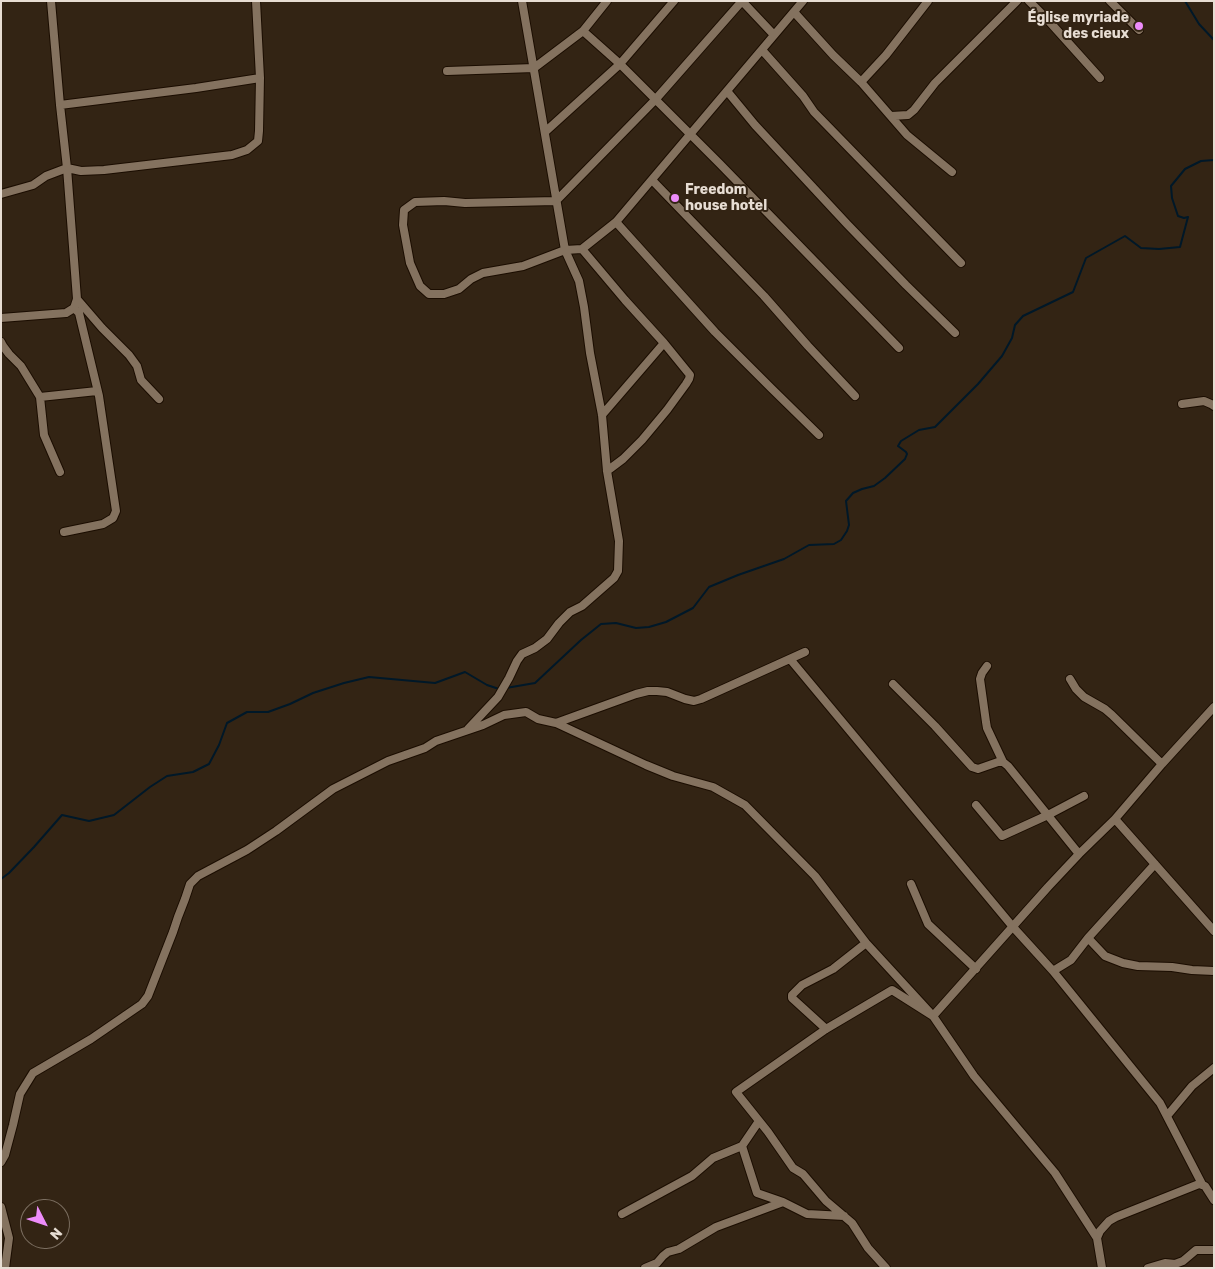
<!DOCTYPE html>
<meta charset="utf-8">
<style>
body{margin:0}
#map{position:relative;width:1215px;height:1269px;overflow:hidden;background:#332414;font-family:Rubik,sans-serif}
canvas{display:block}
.frame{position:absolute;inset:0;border:2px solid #e7ddd3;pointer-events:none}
.north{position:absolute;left:20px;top:1199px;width:50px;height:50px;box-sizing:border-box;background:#332414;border:1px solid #7b6e60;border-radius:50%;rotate:131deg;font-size:14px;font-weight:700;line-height:20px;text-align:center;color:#e7ddd3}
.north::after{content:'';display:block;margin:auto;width:18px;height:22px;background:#ed8cfa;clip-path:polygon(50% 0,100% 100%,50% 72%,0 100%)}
</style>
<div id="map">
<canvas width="1215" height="1269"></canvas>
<div class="frame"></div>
<div class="north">N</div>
</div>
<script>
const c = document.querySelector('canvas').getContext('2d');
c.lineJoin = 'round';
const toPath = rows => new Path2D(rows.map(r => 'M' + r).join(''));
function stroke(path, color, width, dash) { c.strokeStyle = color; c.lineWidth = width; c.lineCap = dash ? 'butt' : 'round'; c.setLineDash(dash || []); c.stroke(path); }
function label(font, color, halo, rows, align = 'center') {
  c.font = font + ' Rubik,sans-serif'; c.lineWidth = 4; c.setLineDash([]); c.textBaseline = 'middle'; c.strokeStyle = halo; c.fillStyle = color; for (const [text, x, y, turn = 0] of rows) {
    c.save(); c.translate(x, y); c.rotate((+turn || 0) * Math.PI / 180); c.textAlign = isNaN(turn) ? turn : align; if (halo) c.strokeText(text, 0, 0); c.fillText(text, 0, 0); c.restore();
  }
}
stroke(toPath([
 [1185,1,1199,24,1214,40],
 [506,688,535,683,581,640,601,624,616,623,636,628,649,627,666,622,693,608,709,587,738,575,784,559,809,545,834,544,841,540,847,531,849,525,846,501,853,493,862,489,874,486,885,478,905,459,907,454,906,452,898,446,901,441,919,430,935,427,978,384,1002,356,1012,338,1015,325,1023,316,1073,292,1086,258,1125,236,1141,248,1159,249,1180,247,1188,217,1184,218,1178,216,1172,198,1171,186,1185,169,1201,161,1214,160],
 [1,879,9,873,34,847,62,815,89,821,114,815,150,787,167,776,193,772,209,764,219,745,227,723,247,712,268,712,290,704,313,693,344,683,369,677,435,683,465,672,487,685,499,689]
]), '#001828', 2);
const minor = toPath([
 [742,1,655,100,556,201,465,203,444,201,415,202,404,210,403,225,410,263,420,286,429,294,444,294,459,289,471,279,483,273,523,266,565,250,582,249,616,222,803,1],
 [742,1,774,35],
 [1029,1,1047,19,1100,78],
 [1110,1,1139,30],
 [794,12,833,55,861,82,907,135,952,172],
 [583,31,620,64,720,164,899,348],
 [762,50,803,96,814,112,961,263],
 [447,71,534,68,583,31,607,1],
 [861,82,886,55,928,1],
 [727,91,755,125,847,224,906,285,955,333],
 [60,105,196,88,260,78],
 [891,116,908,115,914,110,935,83,1017,1],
 [545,132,620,64,674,1],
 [652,180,764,296,808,346,855,396],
 [1,194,33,185,46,176,67,168,81,171,104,170,232,155,247,150,258,141,259,131,260,78,256,1],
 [616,222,715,332,771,388,819,435],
 [582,249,625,300,664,343,690,375,689,379,686,384,667,410,642,440,623,459,607,471],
 [77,299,102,328,129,355,137,366,141,380,159,399],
 [1,318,66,313,74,308,77,299,67,168,60,105,51,1],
 [1,342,3,346,9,354,21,366,40,397,97,391],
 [40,397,44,435,60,472],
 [1182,404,1204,401,1211,404,1214,406],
 [602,415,664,343],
 [64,532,103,524,113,518,116,511,99,396,79,313,74,308],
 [790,659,1013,927,1053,971,1160,1103,1202,1184],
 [987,666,982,673,980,679,986,722,987,728,1003,762],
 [1070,679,1076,689,1084,697,1105,709,1112,715,1162,764],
 [556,723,646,765,673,776,713,787,745,805,815,876,866,943,933,1016,974,1076,1055,1173,1097,1238],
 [468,729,498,697,509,678,517,661,522,654,535,648,547,639,559,623,570,612,582,606,614,578,618,571,619,541,607,471,602,415,590,353,584,307,579,281,565,250,522,1],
 [976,805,1002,836,1048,815,1084,796],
 [1115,819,1214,931],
 [1079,854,1115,819,1162,764,1214,707],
 [1155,864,1088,938,1105,956,1123,963,1138,966,1172,967,1192,970,1214,971],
 [911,884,928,924,976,969],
 [1053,971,1071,960,1088,938],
 [826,1029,792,998,792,995,802,985,833,969,866,943],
 [1167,1116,1192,1086,1214,1068],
 [759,1121,742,1146,757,1193,783,1202],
 [1,1162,5,1155,13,1125,20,1094,33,1073,91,1039,142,1004,148,996,173,932,178,917,185,899,190,884,198,876,247,850,276,831,333,789,388,761,425,748,436,741,483,725,504,715,526,712,538,719,556,723,636,694,648,691,657,691,667,692,685,699,694,701,701,699,805,652],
 [1,1207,9,1238,5,1268],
 [622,1214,692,1176,713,1158,742,1146],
 [645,1268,657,1263,663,1256,668,1252,679,1249,716,1227,783,1202,807,1214,844,1216],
 [886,1268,868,1248,852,1223,826,1201,803,1174,793,1168,768,1132,736,1092,826,1029,892,990,933,1016,1048,887,1079,854,1008,766,1003,762,998,762,978,769,972,767,935,726,893,684],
 [1102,1268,1097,1238,1100,1231,1109,1221,1116,1217,1199,1184,1205,1186,1214,1200],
 [1148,1268,1165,1263,1175,1264,1183,1261,1196,1250,1214,1250]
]);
stroke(minor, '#1b0d01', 10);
stroke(minor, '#84725f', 8);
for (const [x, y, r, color] of [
 [1139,26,5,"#ed8cfa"],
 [675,198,5,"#ed8cfa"]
]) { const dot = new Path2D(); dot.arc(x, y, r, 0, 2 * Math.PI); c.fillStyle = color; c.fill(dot); stroke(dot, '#332414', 2); }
label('bold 14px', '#e7ddd3', '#332414', [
 ["Église myriade",1129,18],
 ["des cieux",1129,34],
 ["Freedom",685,190,"left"],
 ["house hotel",685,206,"left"]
], 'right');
</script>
